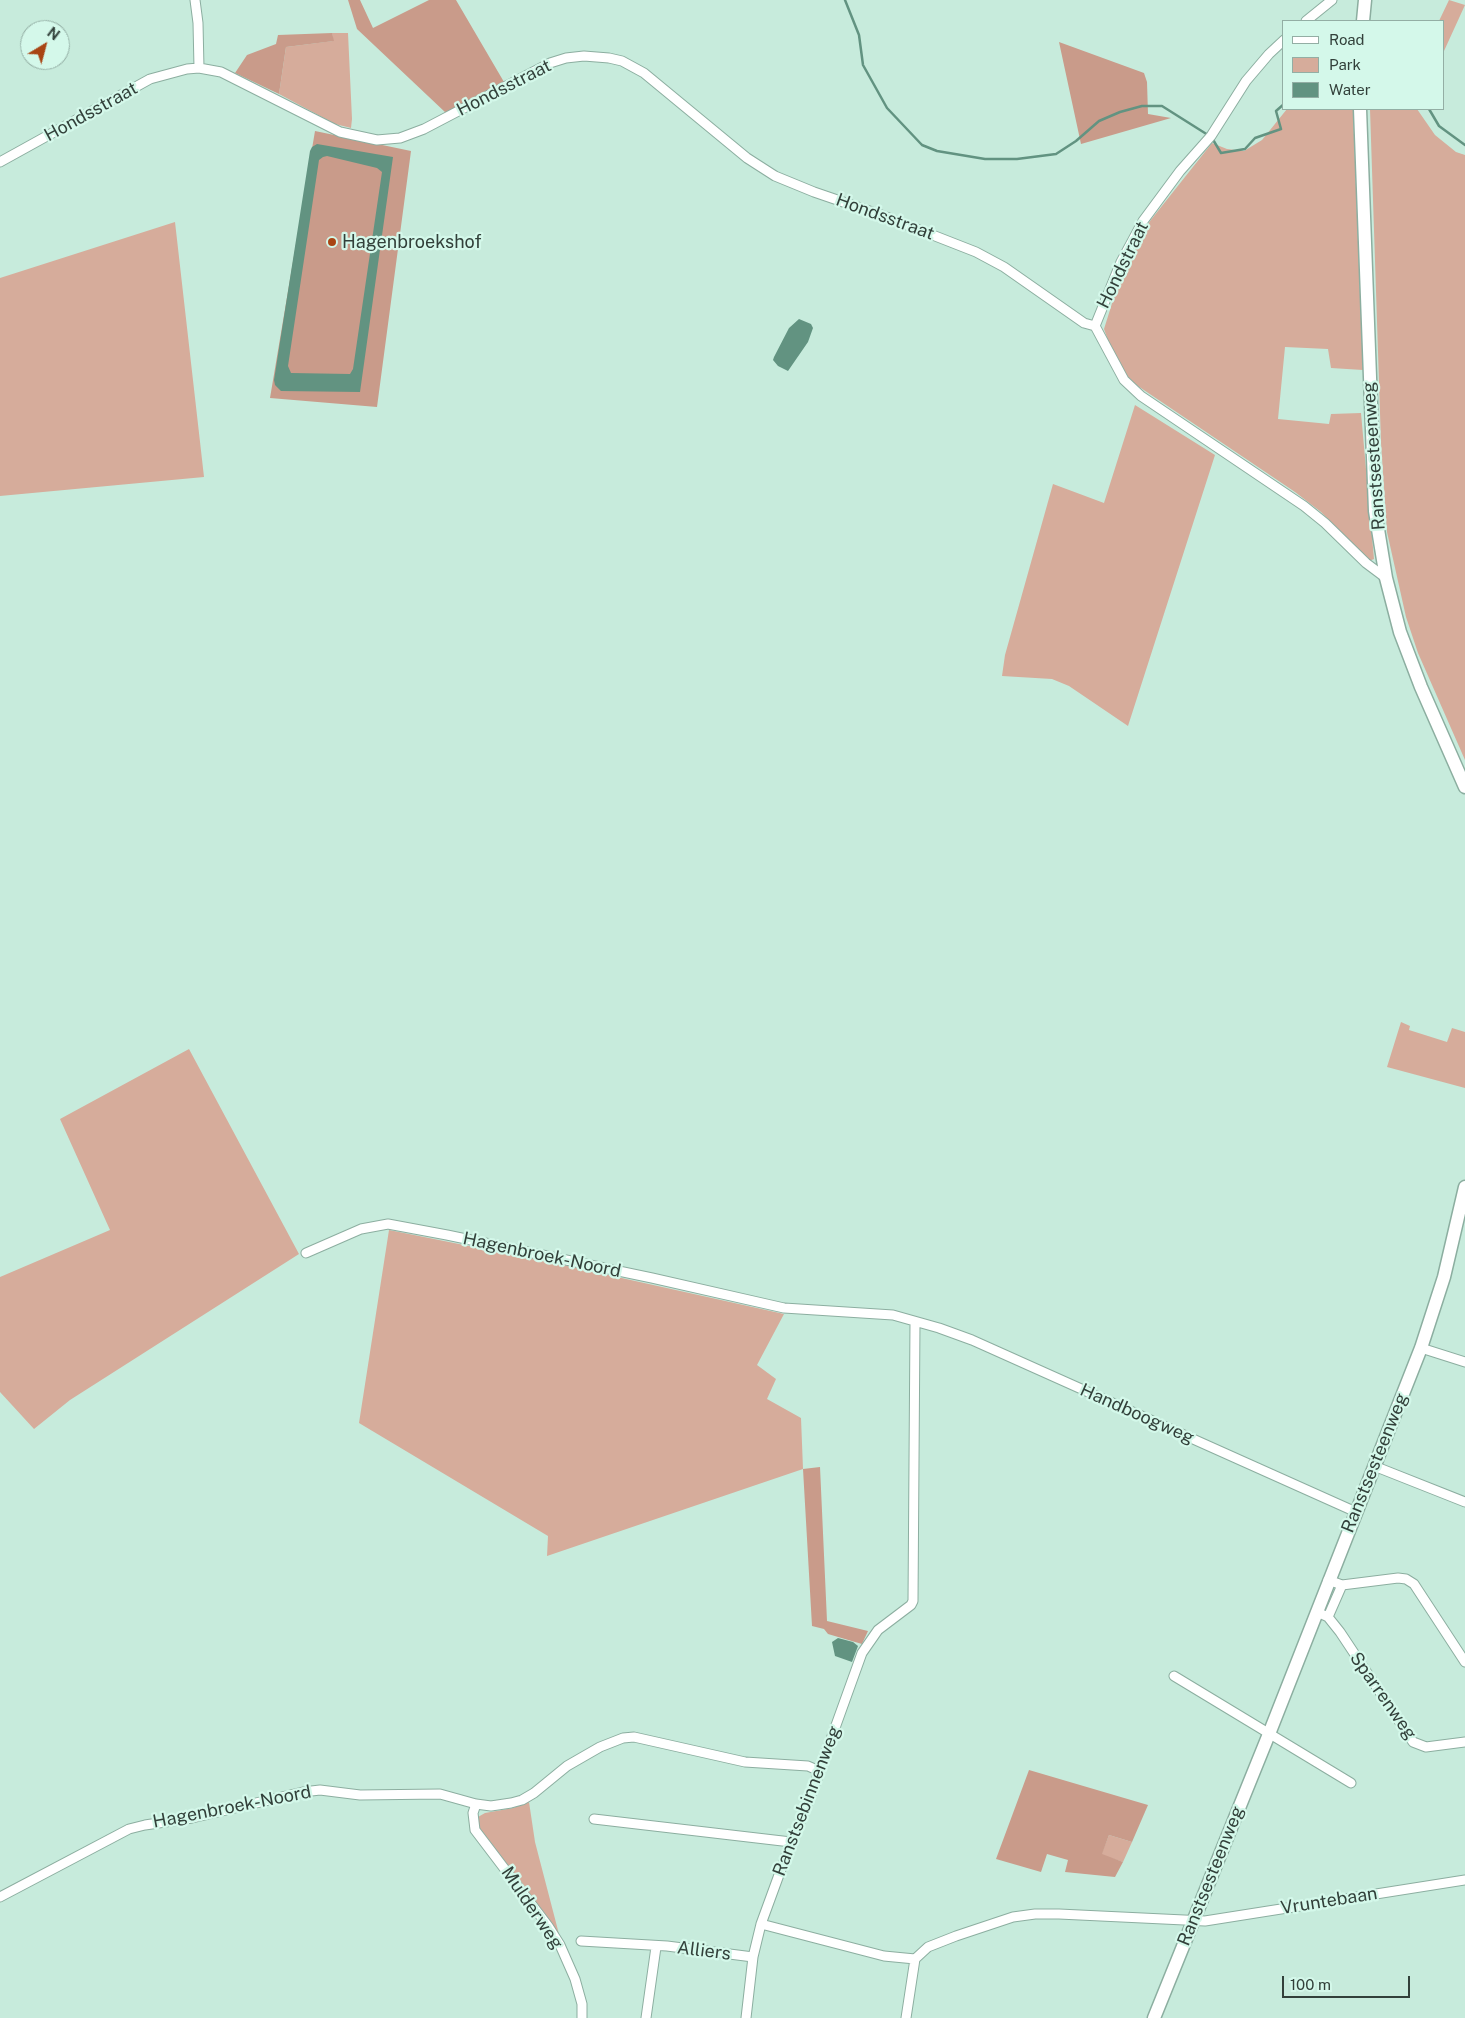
<!DOCTYPE html>
<style>
body{margin:0}
#map{position:relative;width:1465px;height:2018px;overflow:hidden;background:#c7ebdc;font-family:"Public Sans",sans-serif}
canvas{display:block}
.legend{position:absolute;left:1282px;top:20px;width:162px;height:90px;box-sizing:border-box;background:#d4f8ea;border:1px solid #93aea4;margin:0;padding:6px 9px;list-style:none;font-size:15px;color:#32403a}
.legend li{display:flex;align-items:center;gap:10px;height:25px}
.legend b{width:25px;border:1px solid #93aea4}
.north{position:absolute;left:20px;top:20px;width:50px;height:50px;box-sizing:border-box;background:#d4f8ea;border:1px solid #93aea4;border-radius:50%;rotate:37deg;font-size:14px;font-weight:700;line-height:20px;text-align:center;color:#32403a}
.north::after{content:'';display:block;margin:auto;width:18px;height:22px;background:#a94514;clip-path:polygon(50% 0,100% 100%,50% 72%,0 100%)}
.scale{position:absolute;left:1282px;top:1976px;width:128px;height:22px;box-sizing:border-box;border:2px solid #32403a;border-top:0;padding-left:6px;font-size:15px;line-height:18px;white-space:nowrap;color:#32403a;-webkit-text-stroke:4px #d4f8ea;paint-order:stroke}
</style>
<div id="map">
<canvas width="1465" height="2018"></canvas>
<ul class="legend">
<li><b style="height:6px;background:#fff"></b>Road</li>
<li><b style="height:14px;background:#d6ac9b"></b>Park</li>
<li><b style="height:14px;background:#629381"></b>Water</li>
</ul>
<div class="north">N</div>
<div class="scale">100 m</div>
</div>
<script>
const c = document.querySelector('canvas').getContext('2d');
c.lineJoin = 'round';
function paint(path, color) { c.fillStyle = color; c.fill(path, 'evenodd'); }
const toPath = rows => new Path2D(rows.map(r => 'M' + r).join(''));
function stroke(path, color, width, dash) { c.strokeStyle = color; c.lineWidth = width; c.lineCap = dash ? 'butt' : 'round'; c.setLineDash(dash || []); c.stroke(path); }
function label(font, color, halo, rows, align = 'center') {
  c.font = font + ' "Public Sans",sans-serif'; c.lineWidth = 4.5; c.setLineDash([]); c.textBaseline = 'middle'; c.strokeStyle = halo; c.fillStyle = color; for (const [text, x, y, turn = 0] of rows) {
    c.save(); c.translate(x, y); c.rotate((+turn || 0) * Math.PI / 180); c.textAlign = isNaN(turn) ? turn : align; if (halo) c.strokeText(text, 0, 0); c.fillText(text, 0, 0); c.restore();
  }
}
paint(toPath([
 [1449,0,1465,5,1444,51,1444,21,1439,21],
 [332,33,348,33,352,119,351,128,335,124,279,94,286,47,333,41],
 [1287,109,1353,109,1363,370,1331,368,1328,349,1285,347,1278,419,1329,424,1331,414,1361,413,1374,559,1369,561,1321,512,1295,492,1129,380,1110,346,1104,329,1120,278,1150,221,1212,143,1227,149,1244,151,1262,140],
 [1370,109,1417,109,1435,135,1456,152,1465,155,1465,760,1418,653,1406,617,1387,532,1381,443],
 [175,222,204,477,0,496,0,278],
 [1135,405,1215,455,1128,726,1069,686,1052,679,1002,676,1005,655,1053,484,1104,503],
 [1401,1022,1410,1026,1409,1030,1447,1042,1452,1028,1465,1032,1465,1088,1387,1067],
 [189,1049,299,1254,70,1400,34,1429,0,1392,0,1277,110,1230,60,1119],
 [389,1230,554,1263,784,1314,757,1365,776,1379,767,1399,801,1418,803,1469,547,1556,548,1536,359,1423],
 [529,1802,535,1842,560,1938,483,1837,477,1824,478,1817,485,1813,513,1808],
 [1109,1835,1132,1842,1123,1862,1101,1855]
]), '#d6ac9b');
paint(toPath([
 [348,0,360,0,373,28,429,0,456,0,504,82,446,113,357,29],
 [332,33,334,41,286,47,279,94,235,73,247,55,276,44,278,35],
 [1059,42,1144,73,1147,82,1148,114,1171,118,1081,144],
 [315,131,411,151,377,407,270,398],
 [820,1467,827,1621,868,1631,862,1644,828,1634,824,1629,812,1626,803,1469],
 [1029,1770,1148,1805,1132,1842,1109,1835,1102,1854,1123,1862,1115,1877,1065,1872,1068,1860,1047,1854,1041,1872,996,1859]
]), '#c99b8a');
paint(toPath([
 [317,144,393,157,360,392,281,391,275,385,274,380,310,151,312,147],
 [327,156,377,168,382,172,353,369,350,374,291,373,288,366,319,160,323,157],
 [799,319,811,324,813,328,808,342,788,371,778,366,773,360,774,357,789,328],
 [838,1638,853,1642,858,1646,852,1662,835,1656,832,1642]
]), '#629381');
stroke(toPath([
 [845,0,859,35,863,65,887,108,922,145,937,151,985,159,1017,159,1056,154,1076,141,1099,121,1120,112,1142,106,1162,106,1208,135],
 [1429,109,1439,126,1465,145],
 [1212,138,1221,153,1245,149,1255,138,1281,129,1276,111,1284,104]
]), '#629381', 2.5);
const street = toPath([
 [195,0,198,23,199,68],
 [1306,21,1332,0],
 [1284,40,1269,54,1246,81,1211,136,1180,171,1143,221,1121,262,1095,326,1124,380,1141,396,1304,506,1325,523,1366,563,1386,578],
 [0,162,150,79,187,69,199,68,221,72,340,132,377,140,400,138,424,129,550,63,566,58,584,56,609,58,622,61,644,73,747,158,775,176,814,192,884,216,976,252,1004,267,1084,323,1095,326],
 [306,1253,361,1229,388,1224,447,1235,652,1278,784,1308,893,1315,939,1328,972,1340,1356,1512],
 [1421,1348,1465,1362],
 [1374,1466,1465,1502],
 [1328,1580,1342,1585,1398,1578,1406,1579,1414,1584,1465,1662],
 [1317,1612,1328,1617,1340,1632,1413,1742,1426,1747,1465,1742],
 [1328,1617,1342,1585],
 [1174,1676,1351,1783],
 [476,1804,473,1813,475,1830,548,1926,560,1945,575,1979,582,2004,582,2018],
 [594,1819,791,1842],
 [0,1897,129,1829,145,1825,192,1818,303,1792,320,1790,360,1795,440,1794,476,1804,491,1806,511,1803,522,1800,534,1793,567,1766,600,1747,623,1738,634,1737,745,1762,808,1766,817,1770],
 [761,1924,884,1956,915,1959,928,1947,956,1936,1013,1917,1035,1914,1059,1914,1205,1921,1465,1880],
 [581,1941,667,1946,753,1957],
 [646,2018,656,1947],
 [746,2018,753,1957,761,1924,791,1842,796,1832,817,1779,817,1770,822,1764,862,1653,878,1630,911,1605,913,1601,915,1322],
 [906,2018,915,1959]
]);
const secondary = toPath([
 [1363,21,1365,0],
 [1360,109,1375,511,1386,578,1400,632,1421,687,1465,787],
 [1154,2018,1269,1734,1421,1348,1444,1277,1465,1187]
]);
stroke(street, '#8caea0', 11);
stroke(secondary, '#8caea0', 15);
stroke(street, '#fff', 9);
stroke(secondary, '#fff', 12);
for (const [x, y, r, color] of [
 [332,242,5,"#a94514"]
]) { const dot = new Path2D(); dot.arc(x, y, r, 0, 2 * Math.PI); c.fillStyle = color; c.fill(dot); stroke(dot, '#d4f8ea', 2); }
label('18px', '#32403a', '#d4f8ea', [
 ["Hondsstraat",504,88,-27],
 ["Hondsstraat",91,112,-29],
 ["Hondsstraat",885,217,20],
 ["Hondstraat",1123,265,-64],
 ["Ranstsesteenweg",1374,456,-94],
 ["Hagenbroek-Noord",542,1255,12],
 ["Handboogweg",1137,1414,24],
 ["Ranstsesteenweg",1375,1463,-68],
 ["Sparrenweg",1383,1696,55],
 ["Ranstsebinnenweg",807,1801,-69],
 ["Hagenbroek-Noord",232,1807,-11],
 ["Ranstsesteenweg",1211,1876,-68],
 ["Vruntebaan",1329,1901,-9],
 ["Mulderweg",532,1908,56],
 ["Alliers",704,1951,7]
]);
label('18px', '#32403a', '#d4f8ea', [
 ["Hagenbroekshof",342,242]
], 'left');
</script>
